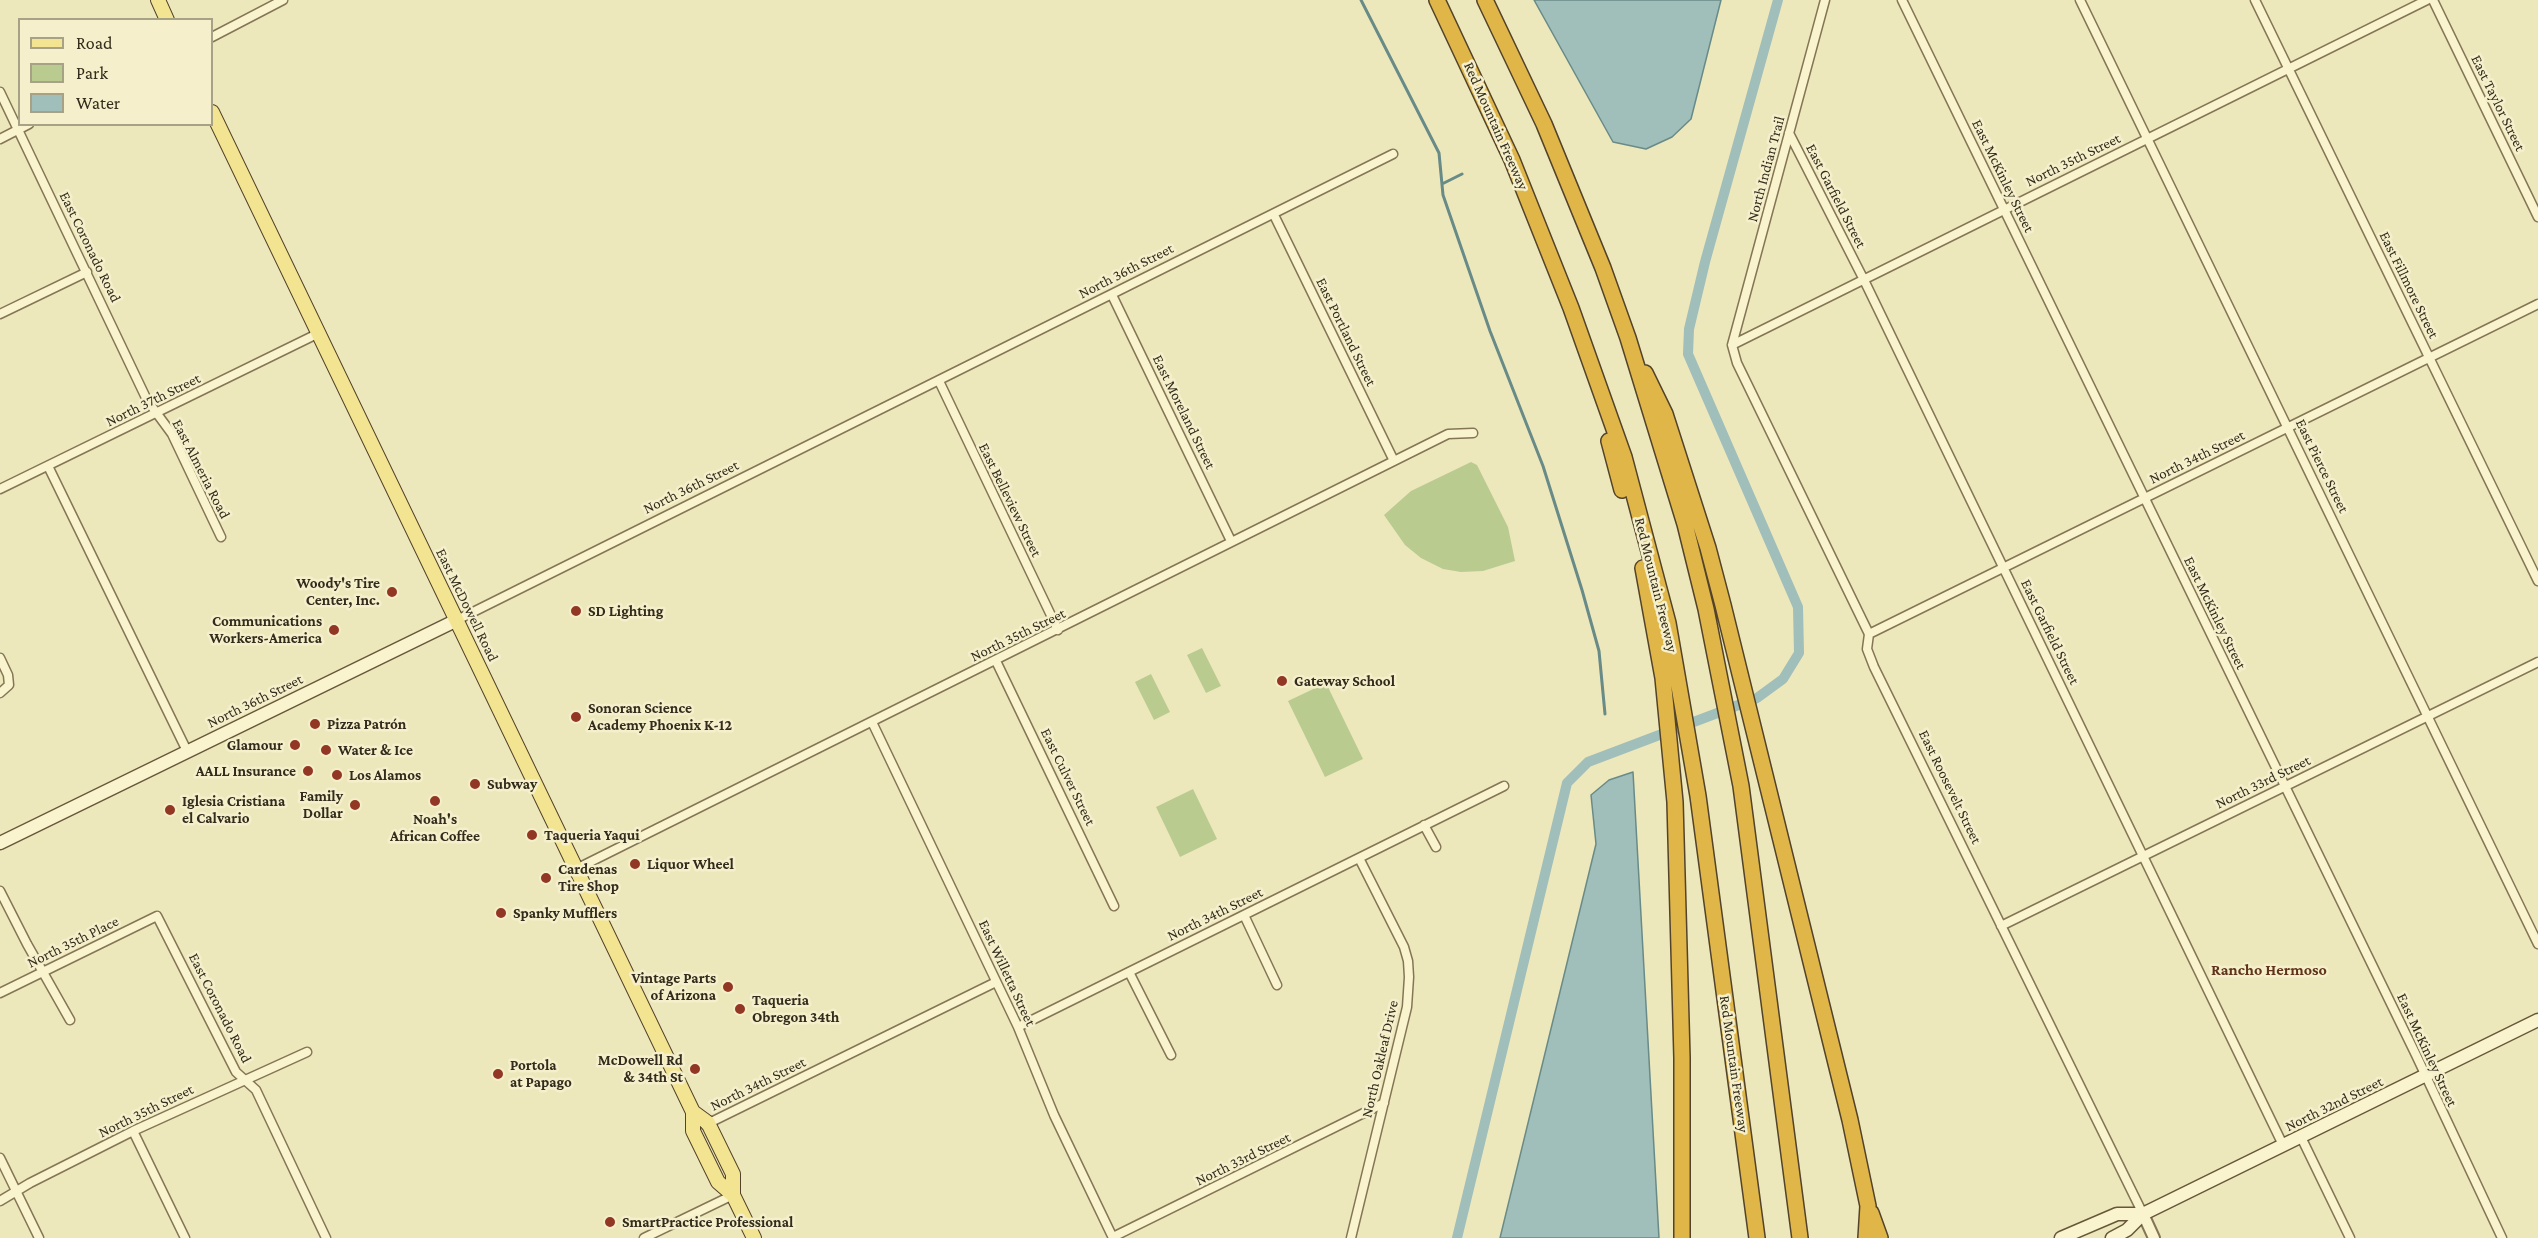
<!DOCTYPE html>
<meta charset="utf-8">
<style>
body{margin:0}
#map{position:relative;width:2538px;height:1238px;overflow:hidden;background:#ede7bc;font-family:"Crimson Pro",serif}
canvas{display:block}
.legend{position:absolute;left:18px;top:18px;width:195px;height:108px;box-sizing:border-box;background:#f5f0cb;border:2px solid #a7a185;margin:0;padding:8px 10px;list-style:none;font-size:18px;color:#332b1b}
.legend li{display:flex;align-items:center;gap:12px;height:30px}
.legend b{width:30px;border:2px solid #a7a185}
</style>
<div id="map">
<canvas width="2538" height="1238"></canvas>
<ul class="legend">
<li><b style="height:8px;background:#f3e491"></b>Road</li>
<li><b style="height:16px;background:#bacb90"></b>Park</li>
<li><b style="height:16px;background:#a0beba"></b>Water</li>
</ul>
</div>
<script>
const c = document.querySelector('canvas').getContext('2d');
c.lineJoin = 'round';
function paint(path, color) { c.fillStyle = color; c.fill(path, 'evenodd'); }
const toPath = rows => new Path2D(rows.map(r => 'M' + r).join(''));
function stroke(path, color, width, dash) { c.strokeStyle = color; c.lineWidth = width; c.lineCap = dash ? 'butt' : 'round'; c.setLineDash(dash || []); c.stroke(path); }
function label(font, color, halo, rows, align = 'center') {
  c.font = font + ' "Crimson Pro",serif'; c.lineWidth = 5; c.setLineDash([]); c.textBaseline = 'middle'; c.strokeStyle = halo; c.fillStyle = color; for (const [text, x, y, turn = 0] of rows) {
    c.save(); c.translate(x, y); c.rotate((+turn || 0) * Math.PI / 180); c.textAlign = isNaN(turn) ? turn : align; if (halo) c.strokeText(text, 0, 0); c.fillText(text, 0, 0); c.restore();
  }
}
paint(toPath([
 [1471,462,1477,465,1508,527,1515,561,1483,571,1461,572,1443,569,1421,558,1405,545,1384,515,1411,491],
 [1202,648,1221,686,1206,693,1187,655],
 [1151,674,1170,712,1154,720,1135,682],
 [1326,683,1363,759,1325,777,1288,701],
 [1193,789,1217,839,1180,857,1156,807]
]), '#bacb90');
const water = toPath([
 [1534,0,1721,0,1691,119,1672,137,1646,149,1613,142,1534,0],
 [1633,772,1659,1238,1500,1238,1596,844,1591,795,1609,780,1633,772]
]);
paint(water, '#a0beba');
stroke(water, '#688b88', 1.5);
stroke(toPath([
 [1361,0,1439,153,1443,195,1490,331,1543,466,1582,590,1599,651,1605,714],
 [1442,184,1462,174]
]), '#688b88', 3);
stroke(toPath([
 [1457,1238,1567,783,1588,762,1757,698,1783,679,1799,653,1798,607,1688,354,1689,329,1705,262,1778,0]
]), '#a0beba', 10);
const minor = toPath([
 [1825,0,1732,345,1737,363,1869,634,1867,649,1874,667,2143,1214],
 [1902,0,2416,1055,2502,1238],
 [2080,0,2538,944],
 [2255,0,2538,581],
 [2433,0,2538,217],
 [212,37,283,0],
 [0,92,147,400,172,434,221,537],
 [1789,133,1864,280,2283,1145],
 [0,139,29,124],
 [1274,215,1394,461],
 [1112,295,1231,541],
 [0,314,87,272],
 [1732,345,2427,0],
 [939,381,1058,630],
 [48,466,187,751],
 [0,489,317,334],
 [457,620,1393,154],
 [1869,634,2538,304],
 [0,658,8,675,9,685,0,693],
 [996,661,1114,906],
 [872,722,1018,1027,1054,1115,1113,1238],
 [1424,825,1436,847],
 [576,869,1448,434,1473,433],
 [0,891,27,944,70,1020],
 [1244,915,1277,985],
 [2001,926,2538,662],
 [1129,972,1171,1055],
 [0,993,157,916,236,1072,256,1090,326,1238],
 [1018,1027,1504,786],
 [705,1125,996,982],
 [133,1131,185,1238],
 [2301,1137,2350,1238],
 [0,1158,39,1238],
 [0,1201,30,1183,133,1131,307,1052],
 [1113,1237,1384,1103],
 [644,1238,733,1195],
 [1351,1238,1407,1007,1409,977,1408,961,1404,947,1359,858]
]);
const tertiary = toPath([
 [2143,1214,2154,1238]
]);
const secondary = toPath([
 [0,843,457,620],
 [2061,1238,2117,1214,2143,1214],
 [2112,1238,2127,1230,2143,1214,2538,1020]
]);
const primary = toPath([
 [158,0,167,20],
 [212,112,693,1112,693,1131,718,1182,733,1195,754,1238],
 [693,1112,708,1123,733,1174,733,1195]
]);
const motorway = toPath([
 [1437,0,1512,160,1571,308,1624,457,1668,623,1698,796,1757,1238],
 [1485,0,1544,124,1603,268,1628,338,1685,524,1706,609,1741,786,1800,1238],
 [1645,373,1665,414,1708,548,1723,605,1850,1120,1868,1206,1866,1238],
 [1609,441,1622,490],
 [1643,568,1663,678,1675,802,1682,1058,1682,1238],
 [1871,1213,1880,1238]
]);
stroke(minor, '#847655', 11);
stroke(tertiary, '#847655', 14);
stroke(secondary, '#665739', 15);
stroke(primary, '#52432a', 16);
stroke(motorway, '#52432a', 18);
stroke(minor, '#f9f3ce', 8);
stroke(tertiary, '#f9f3ce', 10);
stroke(secondary, '#f9f3ce', 12);
stroke(primary, '#f3e491', 14);
stroke(motorway, '#e0b649', 15);
for (const [x, y, r, color] of [
 [392,592,6,"#933725"],
 [576,611,6,"#933725"],
 [334,630,6,"#933725"],
 [1282,681,6,"#933725"],
 [576,717,6,"#933725"],
 [315,724,6,"#933725"],
 [295,745,6,"#933725"],
 [326,750,6,"#933725"],
 [308,771,6,"#933725"],
 [337,775,6,"#933725"],
 [475,784,6,"#933725"],
 [435,801,6,"#933725"],
 [355,805,6,"#933725"],
 [170,810,6,"#933725"],
 [532,835,6,"#933725"],
 [635,864,6,"#933725"],
 [546,878,6,"#933725"],
 [501,913,6,"#933725"],
 [728,987,6,"#933725"],
 [740,1009,6,"#933725"],
 [695,1069,6,"#933725"],
 [498,1074,6,"#933725"],
 [610,1222,6,"#933725"]
]) { const dot = new Path2D(); dot.arc(x, y, r, 0, 2 * Math.PI); c.fillStyle = color; c.fill(dot); stroke(dot, '#f5f0cb', 2); }
label('15px', '#332b1b', '#f5f0cb', [
 ["East Taylor Street",2498,103,64],
 ["Red Mountain Freeway",1496,126,66],
 ["North 35th Street",2073,160,-26],
 ["North Indian Trail",1766,169,-75],
 ["East McKinley Street",2003,176,64],
 ["East Garfield Street",1836,196,63],
 ["East Coronado Road",90,247,64],
 ["North 36th Street",1126,271,-27],
 ["East Fillmore Street",2409,285,64],
 ["East Portland Street",1346,332,64],
 ["North 37th Street",153,400,-26],
 ["East Moreland Street",1184,412,64],
 ["North 34th Street",2197,457,-26],
 ["East Pierce Street",2322,466,64],
 ["East Almeria Road",201,469,63],
 ["North 36th Street",691,487,-26],
 ["East Belleview Street",1010,500,64],
 ["Red Mountain Freeway",1656,585,76],
 ["East McDowell Road",467,605,64],
 ["East McKinley Street",2215,613,64],
 ["East Garfield Street",2050,632,64],
 ["North 35th Street",1018,635,-26],
 ["North 36th Street",255,701,-26],
 ["East Culver Street",1068,777,64],
 ["North 33rd Street",2263,782,-26],
 ["East Roosevelt Street",1950,787,64],
 ["North 34th Street",1215,914,-26],
 ["North 35th Place",73,942,-26],
 ["East Willetta Street",1007,973,65],
 ["East Coronado Road",220,1008,63],
 ["East McKinley Street",2427,1050,65],
 ["North Oakleaf Drive",1380,1059,-77],
 ["Red Mountain Freeway",1734,1064,82],
 ["North 34th Street",758,1084,-26],
 ["North 32nd Street",2334,1104,-26],
 ["North 35th Street",146,1111,-26],
 ["North 33rd Street",1243,1159,-26]
]);
label('bold 15px', '#332b1b', '#f5f0cb', [
 ["Woody's Tire",380,583,"right"],
 ["Center, Inc.",380,600,"right"],
 ["SD Lighting",588,611],
 ["Communications",322,621,"right"],
 ["Workers-America",322,638,"right"],
 ["Gateway School",1294,681],
 ["Sonoran Science",588,708],
 ["Academy Phoenix K-12",588,725],
 ["Pizza Patrón",327,724],
 ["Glamour",283,745,"right"],
 ["Water & Ice",338,750],
 ["AALL Insurance",296,771,"right"],
 ["Los Alamos",349,775],
 ["Subway",487,784],
 ["Family",343,796,"right"],
 ["Dollar",343,813,"right"],
 ["Iglesia Cristiana",182,801],
 ["el Calvario",182,818],
 ["Noah's",435,819,"center"],
 ["African Coffee",435,836,"center"],
 ["Taqueria Yaqui",544,835],
 ["Liquor Wheel",647,864],
 ["Cardenas",558,869],
 ["Tire Shop",558,886],
 ["Spanky Mufflers",513,913],
 ["Vintage Parts",716,978,"right"],
 ["of Arizona",716,995,"right"],
 ["Taqueria",752,1000],
 ["Obregon 34th",752,1017],
 ["McDowell Rd",683,1060,"right"],
 ["& 34th St",683,1077,"right"],
 ["Portola",510,1065],
 ["at Papago",510,1082],
 ["SmartPractice Professional",622,1222]
], 'left');
label('bold 16px', '#60341a', '#f5f0cb', [
 ["Rancho Hermoso",2269,970]
]);
</script>
